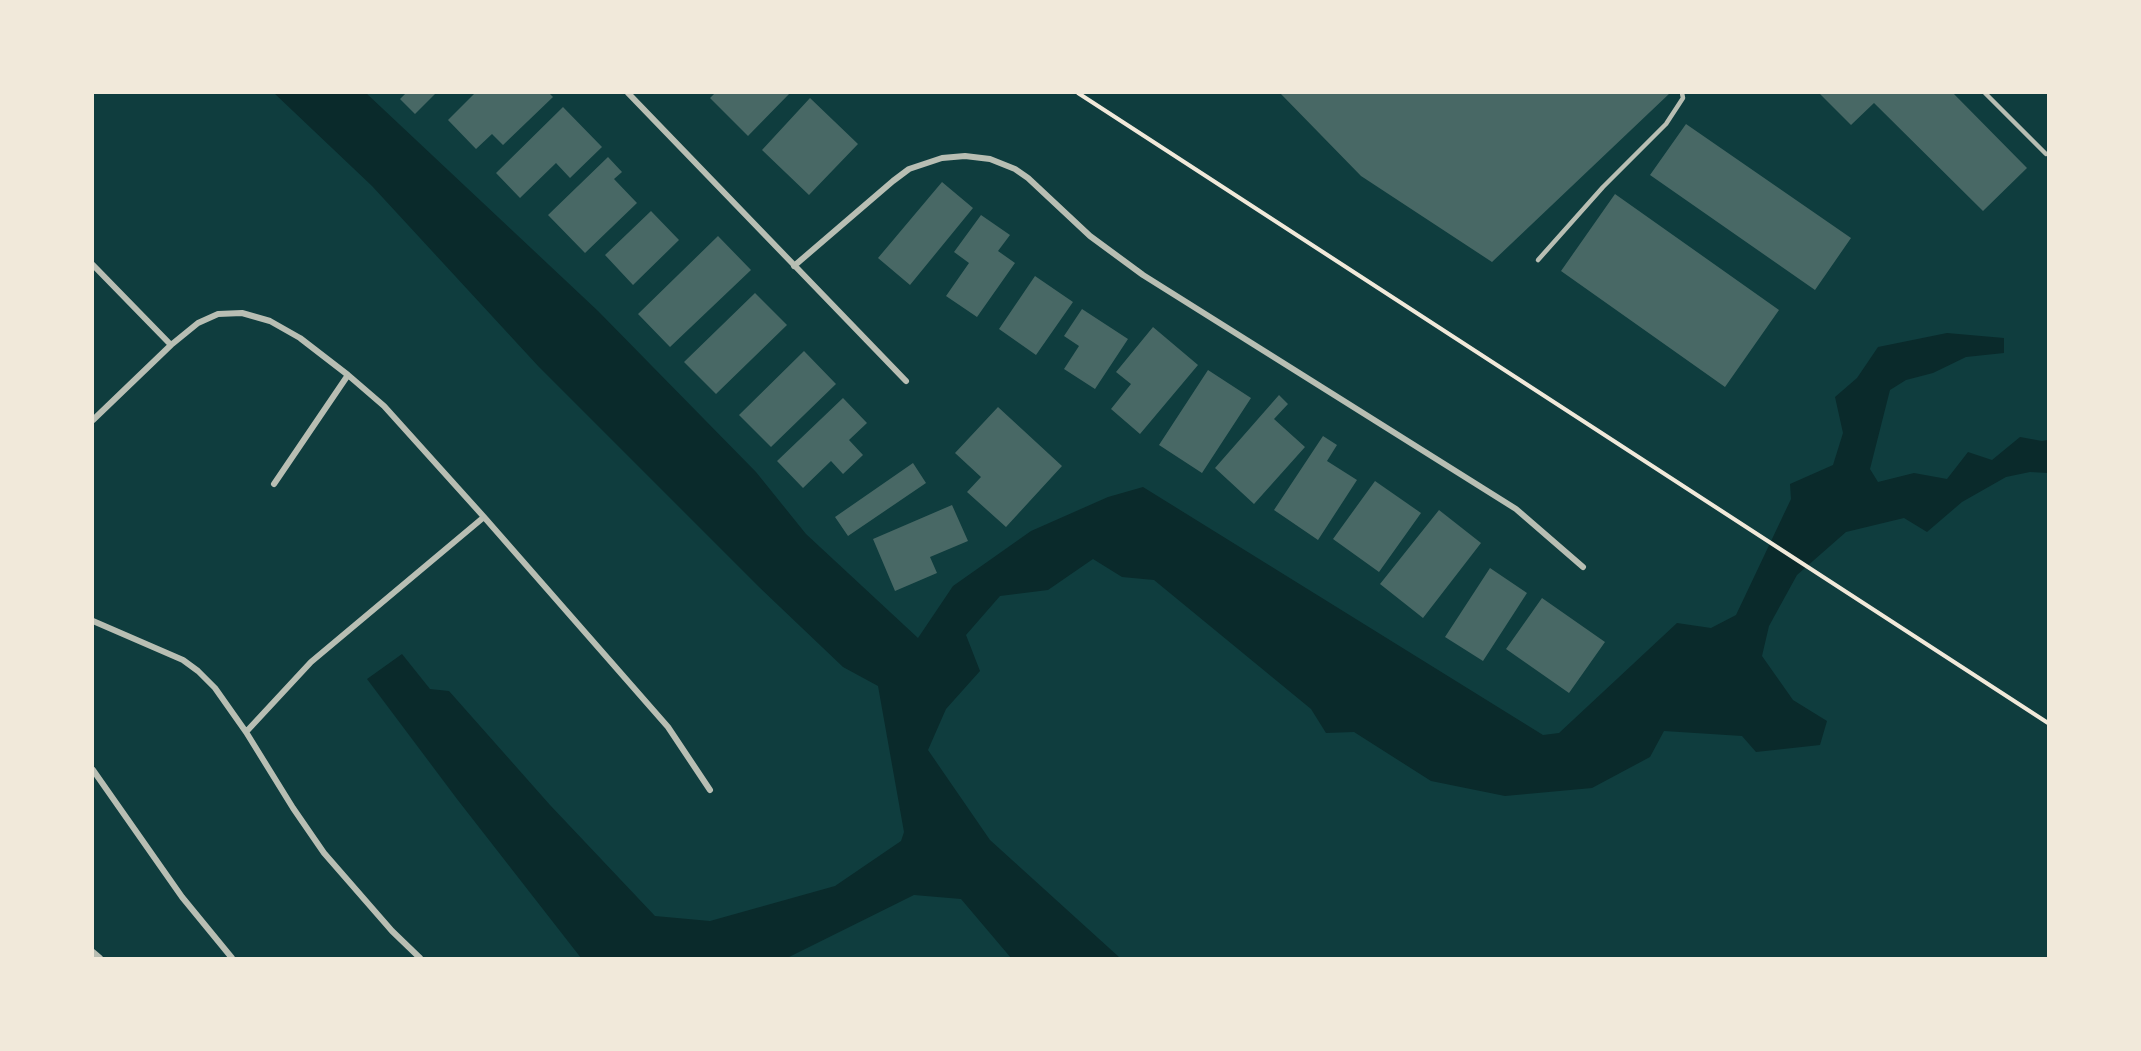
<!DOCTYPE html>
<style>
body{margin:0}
#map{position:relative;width:2141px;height:1051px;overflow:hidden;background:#0f3d3e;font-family:"Alegreya Sans",sans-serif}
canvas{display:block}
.frame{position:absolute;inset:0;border:94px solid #f1e9da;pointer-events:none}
</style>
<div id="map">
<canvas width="2141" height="1051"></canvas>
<div class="frame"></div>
</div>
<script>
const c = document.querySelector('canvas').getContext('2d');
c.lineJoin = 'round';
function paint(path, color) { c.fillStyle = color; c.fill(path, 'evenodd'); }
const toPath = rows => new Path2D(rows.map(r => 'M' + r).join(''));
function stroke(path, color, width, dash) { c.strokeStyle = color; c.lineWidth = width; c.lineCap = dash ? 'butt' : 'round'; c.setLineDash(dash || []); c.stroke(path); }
paint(toPath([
 [274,93,366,93,598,311,756,472,806,534,918,638,953,586,1031,531,1108,497,1143,487,1543,735,1559,733,1677,623,1711,628,1736,615,1791,499,1790,484,1833,465,1843,433,1835,397,1857,378,1878,347,1947,333,2004,338,2004,353,1966,357,1933,373,1906,380,1890,390,1870,469,1878,482,1914,473,1947,479,1968,452,1992,460,2020,437,2042,441,2048,440,2048,473,2030,472,2006,477,1962,502,1927,532,1904,518,1846,532,1797,575,1769,626,1762,656,1793,700,1827,721,1820,745,1756,752,1742,736,1664,731,1650,757,1592,788,1505,796,1431,781,1354,732,1326,733,1311,709,1154,580,1122,577,1093,559,1048,590,1000,596,966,635,980,671,946,709,928,750,990,840,1119,957,1123,958,1011,958,961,899,914,895,787,958,581,958,457,799,367,679,402,654,430,689,449,691,550,805,655,916,710,921,835,886,901,841,904,832,878,686,843,667,759,587,539,367,372,186]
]), '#0a2a2b');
paint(toPath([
 [406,93,436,93,415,114,400,99],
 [475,93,549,93,553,97,503,145,492,134,476,149,448,120],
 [715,93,790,93,748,136,710,98],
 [1280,93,1670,93,1492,262,1361,176],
 [1819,93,1953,93,2027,168,1983,211,1874,103,1851,125],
 [810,98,858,144,809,195,762,150],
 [563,107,602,147,570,178,556,163,520,198,496,173],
 [1686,124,1851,238,1815,290,1650,175],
 [608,157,622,172,614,179,637,203,585,253,548,215],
 [942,182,973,208,910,285,878,258],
 [1615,194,1779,310,1725,387,1561,271],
 [651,211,679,240,633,285,605,255],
 [981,215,1010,235,998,251,1015,263,977,317,946,296,969,263,954,252],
 [718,236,751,270,670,347,638,314],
 [1035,276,1073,302,1036,355,999,329],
 [755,293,787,325,716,394,684,362],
 [1082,309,1128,339,1095,389,1064,369,1079,346,1064,336],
 [1153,327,1198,365,1140,434,1111,409,1131,384,1116,372],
 [804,351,836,384,771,447,739,415],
 [1208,370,1251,398,1202,473,1159,445],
 [1279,395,1288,404,1274,419,1305,447,1254,504,1215,468],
 [843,398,867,423,849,440,863,455,843,474,831,461,803,488,777,461],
 [998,407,1062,466,1006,527,967,492,981,477,955,453],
 [1323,436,1337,445,1327,461,1357,480,1318,540,1274,510],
 [913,463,926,483,848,536,835,517],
 [1375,481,1421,513,1379,572,1333,539],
 [952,505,968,541,930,557,937,573,895,591,873,539],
 [1439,510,1481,543,1423,618,1380,584],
 [1490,568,1527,593,1483,661,1445,637],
 [1542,598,1605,642,1569,693,1506,649]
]), '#486865');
stroke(toPath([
 [1078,93,2048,723]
]), '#f1e9da', 4);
stroke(toPath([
 [1985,93,2046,154],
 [1538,260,1603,187,1666,124,1683,98,1682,93]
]), '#b8beb3', 4.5);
stroke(toPath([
 [628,93,906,381],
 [93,265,171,345],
 [794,266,893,181,909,169,942,158,965,156,990,159,1015,169,1028,178,1090,236,1143,275,1516,509,1583,567],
 [93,420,171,345,198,323,218,314,242,313,270,321,300,338,348,375,384,406,484,517,668,727,710,790],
 [274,484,348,375],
 [93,621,183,660,198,671,215,688,246,732,293,808,324,853,392,931,420,958],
 [246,732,311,662,484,517],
 [93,770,182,897,232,958],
 [93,952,100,958]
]), '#b8beb3', 6);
</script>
